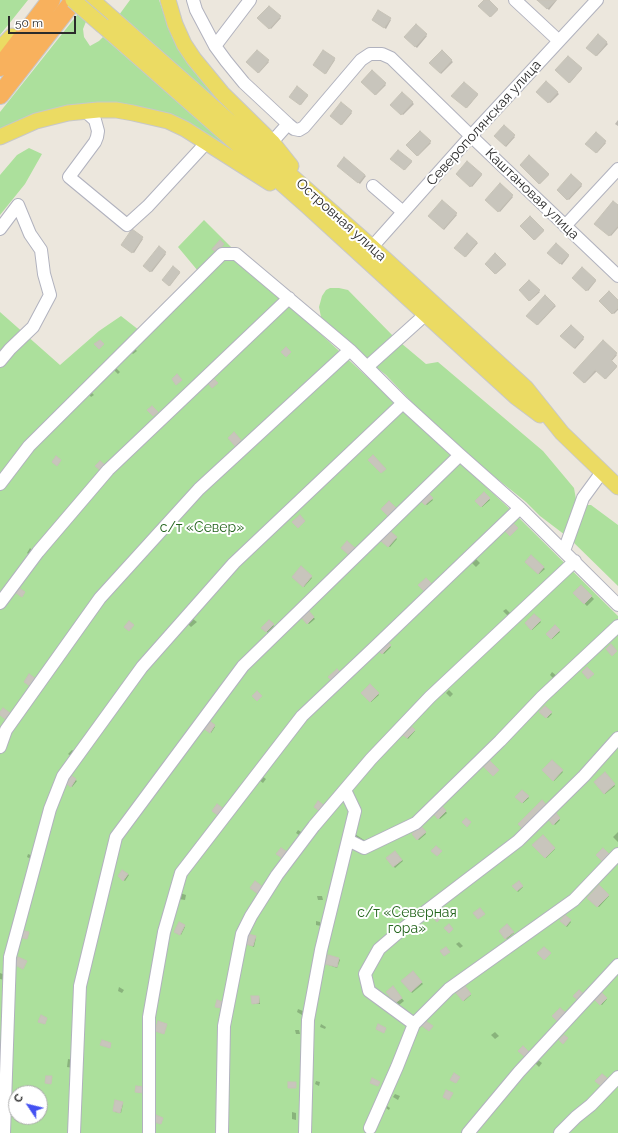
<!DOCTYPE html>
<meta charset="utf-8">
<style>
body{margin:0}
#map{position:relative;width:618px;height:1133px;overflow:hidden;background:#ece7dd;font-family:Raleway,sans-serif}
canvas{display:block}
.north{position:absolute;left:8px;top:1085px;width:40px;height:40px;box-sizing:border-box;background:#fff;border:1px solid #aaa;border-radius:50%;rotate:305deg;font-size:11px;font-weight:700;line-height:16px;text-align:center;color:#2b2b2b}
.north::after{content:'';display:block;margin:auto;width:14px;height:18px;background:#4451f2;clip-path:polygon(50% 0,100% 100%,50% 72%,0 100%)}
.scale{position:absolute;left:8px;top:16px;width:68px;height:18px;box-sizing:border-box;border:2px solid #2b2b2b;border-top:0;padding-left:5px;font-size:12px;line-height:14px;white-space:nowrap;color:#2b2b2b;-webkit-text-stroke:3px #fff;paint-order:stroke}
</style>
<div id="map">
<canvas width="618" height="1133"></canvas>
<div class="north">С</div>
<div class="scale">50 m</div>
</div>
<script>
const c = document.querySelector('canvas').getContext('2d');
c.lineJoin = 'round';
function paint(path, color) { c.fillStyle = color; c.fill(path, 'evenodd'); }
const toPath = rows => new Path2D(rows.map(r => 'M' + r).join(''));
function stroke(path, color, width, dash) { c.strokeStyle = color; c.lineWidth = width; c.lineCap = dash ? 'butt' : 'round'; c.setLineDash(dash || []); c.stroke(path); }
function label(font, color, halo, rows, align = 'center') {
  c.font = font + ' Raleway,sans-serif'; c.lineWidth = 4; c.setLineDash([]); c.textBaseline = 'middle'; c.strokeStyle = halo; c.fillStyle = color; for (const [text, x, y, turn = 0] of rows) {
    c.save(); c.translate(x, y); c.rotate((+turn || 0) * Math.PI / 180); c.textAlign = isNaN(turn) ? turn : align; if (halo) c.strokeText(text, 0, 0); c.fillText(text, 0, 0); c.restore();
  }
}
paint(toPath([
 [0,0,28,0,0,35],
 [89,0,87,19,83,29,84,37,90,46,99,41,103,37,269,181,127,107,0,131,0,112],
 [130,0,159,0,172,37,187,63,201,80,272,150,119,15],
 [29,148,42,154,25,184,0,215,0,175,17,155],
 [204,220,232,248,230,250,512,511,618,616,618,1133,0,1133,0,312,60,365,99,331,121,316,144,334,203,277,178,247],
 [16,1093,40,1093,40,1117,16,1117],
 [330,288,339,288,348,290,395,338,426,364,438,362,543,451,574,488,577,505,591,505,618,525,618,586,569,538,540,516,526,502,445,437,386,375,372,364,321,317,319,307,322,296,326,290]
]), '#ace09c');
paint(toPath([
 [486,0,488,0,498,10,491,17,480,6],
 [538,0,557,0,549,10],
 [269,7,281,18,271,29,259,18],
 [379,12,391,20,386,29,374,21],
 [416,25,427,36,417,48,405,37],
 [598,35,608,44,597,56,588,48],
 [257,51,269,62,259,73,247,62],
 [442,52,453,62,441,74,431,63],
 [568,57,582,69,570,83,556,70],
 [334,59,335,60,326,74,315,66],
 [372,71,386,85,376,95,362,81],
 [464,83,478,95,467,108,453,96],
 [546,83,559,94,550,103,538,92],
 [297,88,308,96,301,105,290,97],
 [402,93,414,104,403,115,392,105],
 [341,104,352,113,342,125,331,116],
 [618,120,618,126,615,124],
 [504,127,515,137,506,147,495,136],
 [420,133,431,143,418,156,408,145],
 [596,133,606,143,597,153,587,144],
 [398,151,412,162,405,170,392,159],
 [529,157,549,175,540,184,521,165],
 [344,159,366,176,360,184,338,166],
 [467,163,482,175,472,187,457,174],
 [572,175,582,186,569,200,558,190],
 [500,184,513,197,500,212,486,200],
 [442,201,457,215,444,230,429,216],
 [618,207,618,228,611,236,596,224],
 [530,217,544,231,535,240,522,226],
 [132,231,143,239,134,253,123,246],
 [467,234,478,243,466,257,456,248],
 [556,244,569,256,562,265,548,253],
 [159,248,166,254,152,272,144,266],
 [495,254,506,265,496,274,486,264],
 [173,267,180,273,170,286,163,280],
 [582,269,596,281,588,291,574,278],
 [529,281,540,292,530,301,520,290],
 [545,297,556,306,538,325,528,316],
 [600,301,618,301,618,310,614,314],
 [571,326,584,339,575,349,562,336],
 [603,342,617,355,611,362,617,367,606,379,597,371,585,383,574,373],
 [134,348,137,351,133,354,130,351],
 [115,367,120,372,118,374,113,369],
 [90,391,94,395,91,397,88,393],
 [234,434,241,442,237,446,229,438],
 [484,493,490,500,482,507,476,501],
 [428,495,433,500,427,505,422,501],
 [390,532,397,539,390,547,382,541],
 [30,548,34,552,31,556,27,553],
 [531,556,545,569,539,574,526,562],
 [474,557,480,563,476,567,470,561],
 [301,568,312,578,304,587,293,577],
 [581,586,594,599,587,606,574,593],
 [506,609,511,614,508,616,503,611],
 [308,611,315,619,309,624,302,617],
 [534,615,541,622,532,630,526,623],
 [193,619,197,622,191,627,188,624],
 [269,621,274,626,268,633,263,628],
 [555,627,560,632,552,639,547,634],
 [387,643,391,647,384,654,380,650],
 [552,672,558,677,555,680,550,675],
 [370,685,379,695,371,702,362,693],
 [449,690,453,694,450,697,446,693],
 [545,707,552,714,548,718,541,712],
 [208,722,215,727,211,733,204,728],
 [412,728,415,731,408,739,405,735],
 [72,750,77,754,74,758,68,754],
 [552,761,563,772,554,781,544,770],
 [605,774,615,786,605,794,595,782],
 [70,776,77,781,72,787,65,782],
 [262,776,266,779,263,783,259,780],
 [522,791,529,798,523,803,517,797],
 [442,807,447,813,440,819,435,813],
 [555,815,560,820,555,825,550,819],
 [421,827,426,834,419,840,413,834],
 [298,830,304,834,302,837,296,833],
 [618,832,618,842,613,837],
 [355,834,364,840,362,844,354,839],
 [543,837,555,849,546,858,534,845],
 [395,852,403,861,395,868,387,858],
 [28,854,33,856,33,860,27,857],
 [123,871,129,875,125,881,119,876],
 [519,882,523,887,518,892,514,887],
 [599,887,609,896,599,907,589,898],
 [180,893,186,895,185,900,179,899],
 [317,896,322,896,323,900,318,900],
 [565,916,571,922,567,927,561,921],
 [316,921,320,922,321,926,316,925],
 [507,925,514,933,507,939,500,931],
 [184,926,185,927,181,935,176,933],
 [255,937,256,938,254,947,247,944],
 [459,942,463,946,460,948,456,944],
 [339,959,340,960,337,968,326,964],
 [0,973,5,975,4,980,0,979],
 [413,973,423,984,412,993,403,981],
 [119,987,124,990,122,993,118,991],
 [465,987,471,995,464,1001,458,993],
 [395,990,404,1001,399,1005,387,992],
 [602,994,607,999,602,1005,596,1000],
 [259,997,260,1004,254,1004,253,1003],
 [298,1009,303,1011,302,1015,297,1012],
 [321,1024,326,1027,325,1029,320,1027],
 [295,1030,299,1030,300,1034,296,1034],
 [495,1032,499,1036,495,1039,491,1035],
 [68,1059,73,1060,73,1068,67,1067],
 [538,1060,542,1063,539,1067,535,1063],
 [316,1081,320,1082,319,1086,315,1084],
 [395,1094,400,1096,398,1100,393,1097],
 [122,1103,123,1104,121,1113,115,1112,114,1111],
 [387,1106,390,1108,389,1110,386,1108],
 [292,1112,296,1113,296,1120,292,1119]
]), '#0003');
const building = toPath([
 [484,0,489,0,498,9,490,17,478,6,484,0],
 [537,0,556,0,547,9,537,0],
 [269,6,281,16,269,29,257,18,269,6],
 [378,10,391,18,384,28,372,20,378,10],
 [416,24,427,34,415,47,404,37,416,24],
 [598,34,607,42,596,56,586,48,598,34],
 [257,50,269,60,258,73,246,62,257,50],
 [323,50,335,58,325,74,313,65,323,50],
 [442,50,452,60,440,73,429,63,442,50],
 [568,56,582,68,569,83,555,70,568,56],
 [372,70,386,83,375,95,361,82,372,70],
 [546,81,558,92,548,103,536,92,546,81],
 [464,82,478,94,466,108,451,96,464,82],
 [297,86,308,95,300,105,289,97,297,86],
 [402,92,413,102,401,115,390,105,402,92],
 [341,102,352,111,341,125,330,116,341,102],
 [504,125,515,135,505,146,494,136,504,125],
 [420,131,431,141,417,156,406,145,420,131],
 [596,132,606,141,596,153,585,144,596,132],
 [398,150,412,161,404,170,390,159,398,150],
 [529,155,549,174,539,184,520,165,529,155],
 [344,157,365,175,358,183,337,166,344,157],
 [467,161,482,174,470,187,456,174,467,161],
 [571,174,582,184,567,200,557,190,571,174],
 [500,183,513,195,498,212,485,200,500,183],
 [442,200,457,213,443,229,428,216,442,200],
 [613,201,618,205,618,226,609,236,594,224,613,201],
 [530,216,544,230,534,240,520,226,530,216],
 [132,229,143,237,132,253,121,245,132,229],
 [467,233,477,242,465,257,454,248,467,233],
 [220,240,224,244,217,253,212,249,220,240],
 [556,243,569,255,560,264,547,253,556,243],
 [159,246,166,252,150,272,143,266,159,246],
 [495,253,506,264,495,274,485,264,495,253],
 [173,266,180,272,169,286,162,280,173,266],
 [582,267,596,280,586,291,572,278,582,267],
 [529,280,540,290,529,301,519,290,529,280],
 [609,291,618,300,618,308,612,314,599,301,609,291],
 [545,295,555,305,537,325,526,316,545,295],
 [571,325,584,337,574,348,560,336,571,325],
 [100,340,104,344,99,349,94,344,100,340],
 [603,340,617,353,611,360,617,366,605,379,595,370,584,383,573,373,603,340],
 [286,347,291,352,286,357,281,352,286,347],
 [177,374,182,380,176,385,172,379,177,374],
 [213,378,218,383,212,388,207,382,213,378],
 [152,406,158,412,153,416,147,410,152,406],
 [234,432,241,440,235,446,228,438,234,432],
 [373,455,386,469,381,473,368,460,373,455],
 [56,456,61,460,57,466,52,462,56,456],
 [100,461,105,465,100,470,95,466,100,461],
 [484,492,490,498,481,507,475,501,484,492],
 [428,493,433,498,425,505,421,501,428,493],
 [389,501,396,508,388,516,381,509,389,501],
 [300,515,305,521,298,528,292,522,300,515],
 [511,521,518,528,510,536,503,529,511,521],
 [390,531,397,537,388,547,381,541,390,531],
 [347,541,355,548,349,555,341,548,347,541],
 [531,555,544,567,538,574,525,562,531,555],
 [301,566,312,576,303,587,292,577,301,566],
 [426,578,432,584,424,591,418,585,426,578],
 [581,585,592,596,584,604,573,593,581,585],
 [19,588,25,592,22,597,16,593,19,588],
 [308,610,314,617,307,624,301,617,308,610],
 [534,614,541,620,531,630,525,623,534,614],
 [269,620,274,624,266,632,261,628,269,620],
 [129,621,134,625,129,631,124,627,129,621],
 [555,625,560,630,551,639,546,634,555,625],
 [387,642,391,645,382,654,378,650,387,642],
 [611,644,617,651,612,656,606,649,611,644],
 [587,667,594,674,588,679,582,672,587,667],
 [337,669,341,673,332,681,328,677,337,669],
 [29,674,36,679,30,686,24,682,29,674],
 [370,684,379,693,370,702,361,693,370,684],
 [257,691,262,696,257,701,252,696,257,691],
 [545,706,552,712,546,718,539,712,545,706],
 [3,708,10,713,5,719,0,715,0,712,3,708],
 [208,720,215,725,210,733,203,728,208,720],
 [412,727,415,730,407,738,403,735,412,727],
 [552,760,563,770,553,781,542,770,552,760],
 [490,761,499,770,493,776,484,767,490,761],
 [605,772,615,784,604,794,594,782,605,772],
 [69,774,76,779,71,787,64,782,69,774],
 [522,790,529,796,522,803,515,797,522,790],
 [542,800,549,808,525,831,518,824,542,800],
 [318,801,325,806,321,812,314,807,318,801],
 [217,804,224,809,219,816,212,811,217,804],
 [442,806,446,811,438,819,433,813,442,806],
 [556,813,560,818,553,825,548,819,556,813],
 [466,818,471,822,467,827,462,822,466,818],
 [421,826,426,832,417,840,412,834,421,826],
 [543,835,555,848,545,858,532,845,543,835],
 [436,846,442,851,437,856,431,851,436,846],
 [281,848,289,853,284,859,276,854,281,848],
 [603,848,609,854,602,861,596,855,603,848],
 [395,851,402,860,393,867,386,858,395,851],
 [122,870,128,874,123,881,118,876,122,870],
 [255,881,263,887,258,894,250,888,255,881],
 [519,881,523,886,517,891,512,886,519,881],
 [599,885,609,895,597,907,587,898,599,885],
 [480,908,485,914,478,919,473,913,480,908],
 [437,910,442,917,437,922,431,915,437,910],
 [565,915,571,920,566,926,560,921,565,915],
 [179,922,185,925,180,935,174,932,179,922],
 [449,924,453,929,449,933,444,928,449,924],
 [507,924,514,932,505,939,499,931,507,924],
 [20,930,29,932,27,939,18,937,20,930],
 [248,934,256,936,253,946,245,944,248,934],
 [446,947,450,952,444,956,440,951,446,947],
 [544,947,551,953,544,960,537,953,544,947],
 [328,955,339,958,337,967,325,964,328,955],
 [18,957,27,961,23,969,15,965,18,957],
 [413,971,422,982,411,992,401,981,413,971],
 [393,986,402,998,395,1003,386,992,393,986],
 [465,986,471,994,463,1001,456,993,465,986],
 [579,990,585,995,579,1001,573,996,579,990],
 [602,993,607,998,600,1005,595,1000,602,993],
 [251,996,259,996,259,1003,252,1004,251,996],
 [217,1000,223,1002,222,1008,215,1007,217,1000],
 [560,1008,566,1013,558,1022,552,1016,560,1008],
 [41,1015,47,1018,45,1024,38,1022,41,1015],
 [424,1020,433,1026,429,1031,421,1025,424,1020],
 [158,1021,167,1024,164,1034,155,1031,158,1021],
 [378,1024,386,1028,384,1033,376,1029,378,1024],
 [564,1035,568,1038,563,1044,559,1040,564,1035],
 [102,1040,111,1043,110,1048,100,1045,102,1040],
 [523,1046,529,1052,525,1057,518,1051,523,1046],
 [454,1073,460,1077,456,1083,450,1080,454,1073],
 [602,1074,607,1078,601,1086,595,1081,602,1074],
 [46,1076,52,1076,51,1084,45,1083,46,1076],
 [372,1078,380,1082,378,1086,370,1083,372,1078],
 [288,1082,296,1082,296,1088,288,1088,288,1082],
 [136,1086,144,1087,143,1093,135,1092,136,1086],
 [446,1090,453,1093,449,1100,443,1097,446,1090],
 [115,1100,123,1102,120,1113,113,1111,115,1100],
 [156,1115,163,1118,161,1124,154,1122,156,1115]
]);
paint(building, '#c8c5bc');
stroke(building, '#c7c3b7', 1);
const minor = toPath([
 [193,0,196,10,215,46,226,61,244,83,288,124],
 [515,0,559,41],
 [215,46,250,0],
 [85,111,95,120,98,131,97,137,95,142,69,177,127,225,148,206,207,142],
 [272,142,288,124,294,129,299,130,304,127,361,60,370,54,382,54,391,58,471,136,618,276],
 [373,186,403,212],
 [565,226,618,169],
 [0,229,18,205,30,234,41,250,44,274,50,295,33,327,10,349,0,361],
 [372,247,471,136,597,0],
 [367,367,426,314],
 [0,484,29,446,222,254,236,254,350,350,403,403,460,455,520,508,618,605],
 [564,551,583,498,602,472],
 [0,603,38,552,108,470,289,298],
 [0,747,6,730,100,598,199,489,350,350],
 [348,840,364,848,416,823,500,741,542,697,618,626],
 [414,1024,369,991,365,974,379,949,400,931,518,841,584,776,618,738],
 [370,1128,397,1067,414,1024,449,989,574,900,618,854],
 [4,1133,10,957,50,809,63,776,142,667,234,563,403,403],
 [74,1133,80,986,116,837,243,666,460,455],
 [149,1133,149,1017,164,932,181,873,302,716,376,646,520,508],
 [222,1133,224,1026,242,934,251,916,277,875,314,826,371,759,430,697,575,561],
 [305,1133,308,1020,321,950,355,811,345,790],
 [468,1133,519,1072,618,965],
 [560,1133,576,1117,591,1105,618,1077]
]);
const major = toPath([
 [92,0,372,247,526,388,562,433,618,487],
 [168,0,175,24,184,44,194,59,222,93,272,142,291,166],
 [103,26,307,206,516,397,540,415],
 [0,48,12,36],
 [0,137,36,121,68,113,98,110,116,110,133,113,168,121,185,129,270,183]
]);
const highway = toPath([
 [0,67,51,0],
 [0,95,74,0]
]);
stroke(minor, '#b1b2be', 14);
stroke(major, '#c8c8c8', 17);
stroke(highway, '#c8c8c8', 20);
stroke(minor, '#fff', 12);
stroke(major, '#ebdb63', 15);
stroke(highway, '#f8b15d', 18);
const majorBridge = toPath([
 [73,0,103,26]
]);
stroke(majorBridge, '#c8c8c8', 17, []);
stroke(majorBridge, '#ebdb63', 15);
label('14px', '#2b2b2b', '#fff', [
 ["Северополянская улица",484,123,-48],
 ["Каштановая улица",532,194,44],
 ["Островная улица",341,220,42]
]);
label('14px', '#24651d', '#fff', [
 ["с/т «Север»",202,528],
 ["с/т «Северная",407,913],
 ["гора»",407,929]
]);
</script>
